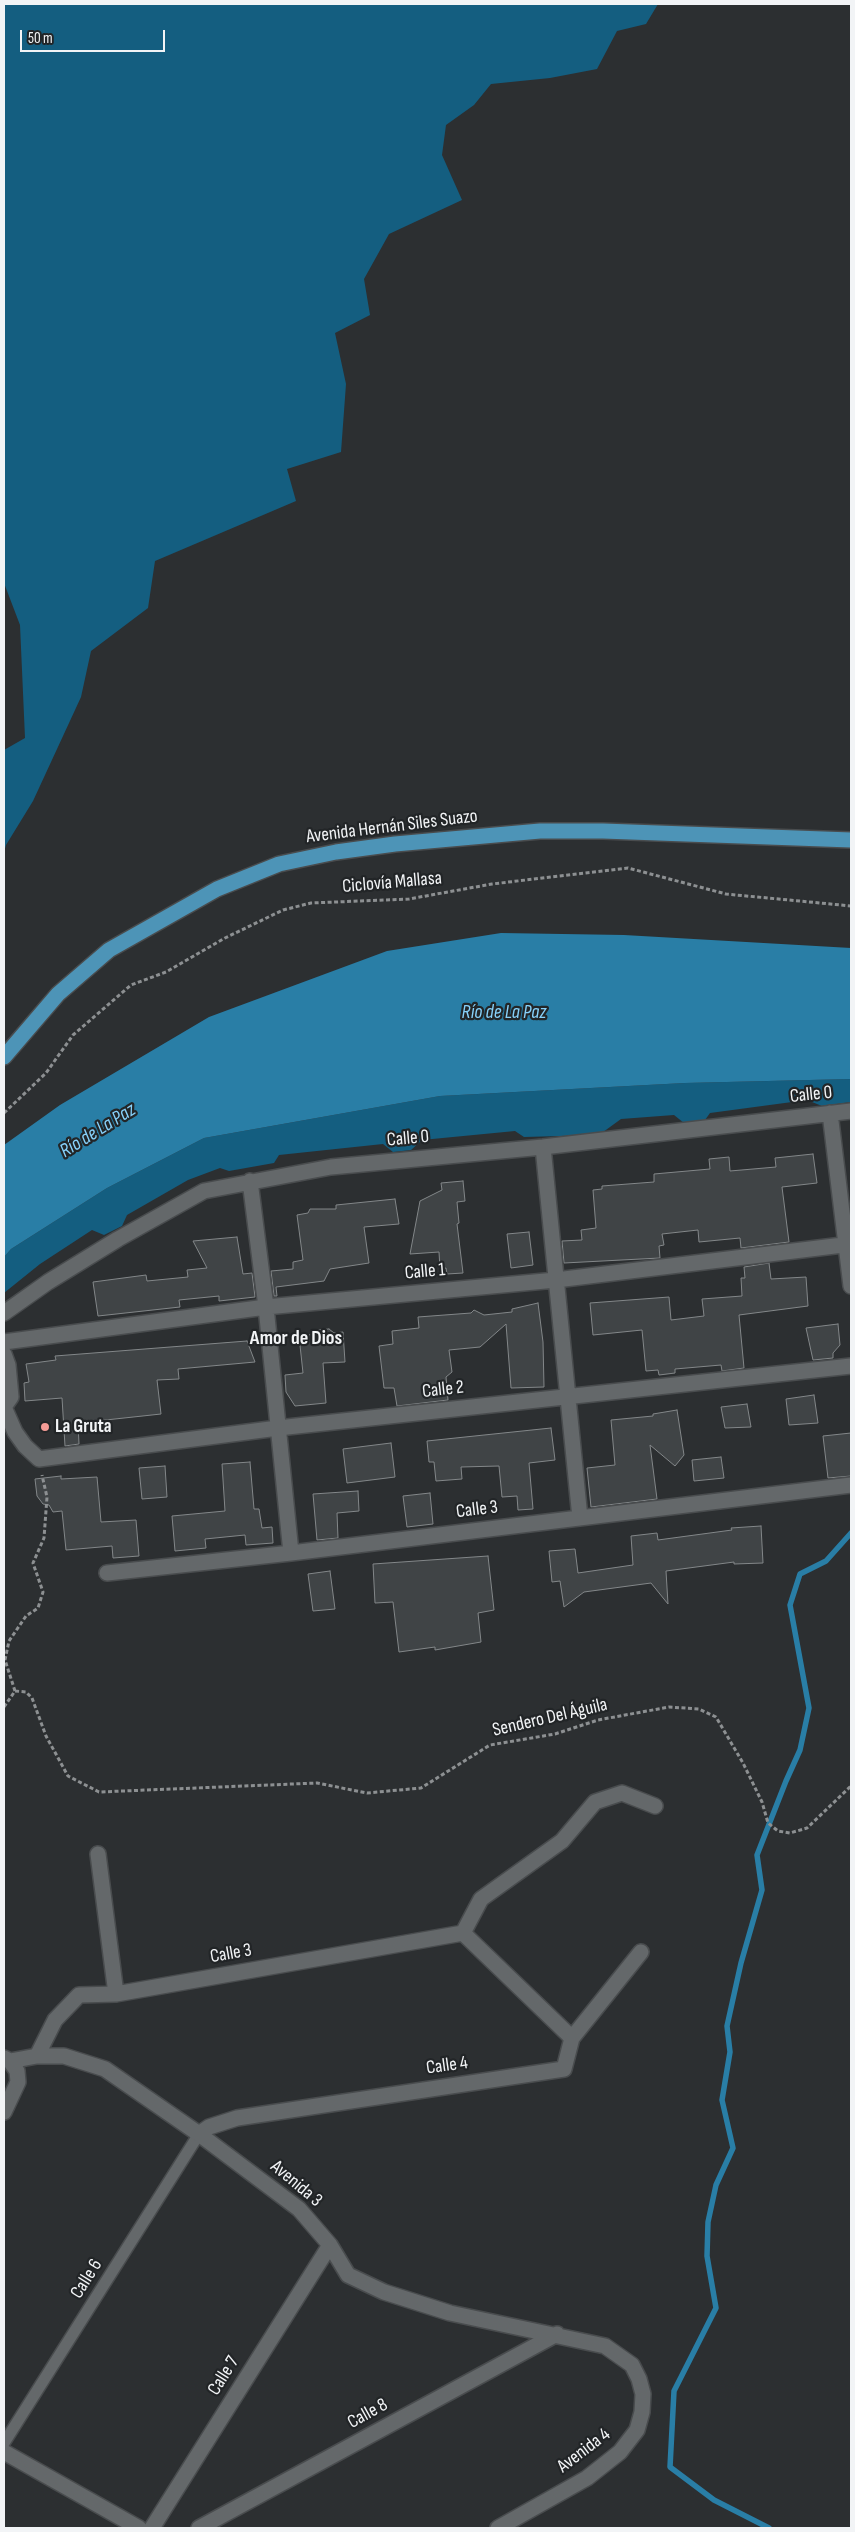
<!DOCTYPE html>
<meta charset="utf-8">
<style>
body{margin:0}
#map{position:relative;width:855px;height:2532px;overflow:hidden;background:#2c2f31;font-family:"Sofia Sans Condensed",sans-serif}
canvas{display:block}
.frame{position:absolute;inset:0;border:5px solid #f2f4f6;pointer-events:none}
.scale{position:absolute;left:20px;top:30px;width:145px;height:22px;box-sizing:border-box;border:2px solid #f2f4f6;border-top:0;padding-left:6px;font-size:15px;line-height:18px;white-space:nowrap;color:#f2f4f6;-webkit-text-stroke:4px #222527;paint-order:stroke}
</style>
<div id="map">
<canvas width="855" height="2532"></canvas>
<div class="frame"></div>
<div class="scale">50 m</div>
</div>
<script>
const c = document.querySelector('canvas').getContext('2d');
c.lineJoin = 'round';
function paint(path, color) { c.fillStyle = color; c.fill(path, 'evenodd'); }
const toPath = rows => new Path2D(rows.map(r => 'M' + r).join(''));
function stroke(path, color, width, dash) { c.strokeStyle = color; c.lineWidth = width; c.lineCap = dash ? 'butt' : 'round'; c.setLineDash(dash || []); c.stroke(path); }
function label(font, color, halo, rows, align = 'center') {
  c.font = font + ' "Sofia Sans Condensed",sans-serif'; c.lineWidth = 4.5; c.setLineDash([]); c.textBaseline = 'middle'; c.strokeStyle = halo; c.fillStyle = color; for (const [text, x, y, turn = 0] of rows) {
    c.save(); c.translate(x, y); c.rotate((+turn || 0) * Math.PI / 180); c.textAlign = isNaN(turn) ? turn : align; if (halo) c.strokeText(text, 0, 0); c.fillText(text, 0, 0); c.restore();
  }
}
paint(toPath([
 [4,4,658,4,646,24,617,31,597,69,550,78,491,84,474,105,446,125,442,155,462,200,389,234,364,279,370,315,335,333,346,384,341,452,287,469,296,501,155,561,148,608,91,651,81,697,33,801,6,845,4,852,4,750,25,738,20,625,4,583],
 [851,1079,851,1102,822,1106,807,1100,710,1113,705,1120,684,1123,674,1115,621,1119,599,1135,524,1137,515,1131,422,1140,411,1150,393,1152,383,1144,279,1155,274,1163,229,1171,220,1168,188,1180,127,1215,122,1226,104,1235,92,1230,40,1264,4,1293,4,1257,11,1249,107,1188,204,1138,440,1096,685,1083]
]), '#145e80');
paint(toPath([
 [501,933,624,935,851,948,851,1079,685,1083,440,1096,204,1138,107,1188,11,1249,4,1257,4,1145,60,1105,209,1017,387,951]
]), '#297ea6');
stroke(toPath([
 [769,2528,714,2500,670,2467,674,2391,716,2308,707,2256,708,2222,716,2185,733,2148,722,2100,730,2052,727,2026,741,1963,762,1890,757,1855,786,1781,800,1750,809,1708,790,1605,800,1574,826,1561,851,1533]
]), '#297ea6', 5.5);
const building = toPath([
 [813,1154,817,1183,782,1187,789,1242,741,1248,740,1238,699,1242,698,1230,662,1234,664,1245,659,1246,660,1258,564,1263,562,1241,582,1240,581,1230,596,1228,593,1190,602,1189,602,1186,654,1182,654,1174,710,1169,709,1159,729,1157,730,1171,776,1167,775,1158,813,1154],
 [463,1181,465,1201,457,1202,459,1223,457,1224,463,1273,447,1274,446,1268,440,1269,439,1252,410,1254,420,1201,442,1190,441,1183,463,1181],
 [395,1199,399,1224,364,1227,369,1263,330,1269,324,1281,276,1287,277,1296,274,1296,271,1271,293,1269,293,1262,303,1260,297,1215,308,1213,310,1209,336,1209,336,1205,395,1199],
 [529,1232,533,1265,511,1268,507,1234,529,1232],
 [237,1237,243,1274,252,1273,255,1297,219,1301,219,1296,179,1300,180,1307,98,1316,93,1282,146,1275,147,1281,188,1277,187,1270,207,1268,193,1241,237,1237],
 [769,1263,771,1279,806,1277,808,1306,739,1315,744,1368,722,1371,721,1365,675,1369,675,1373,659,1375,658,1370,646,1371,642,1330,593,1335,590,1303,669,1297,671,1320,704,1316,702,1299,742,1296,741,1278,745,1278,744,1267,769,1263],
 [538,1303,543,1342,544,1387,511,1388,506,1324,480,1347,449,1350,452,1372,446,1377,448,1400,397,1406,394,1388,384,1388,379,1346,393,1344,392,1331,419,1328,418,1317,471,1313,474,1310,484,1315,512,1312,512,1309,538,1303],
 [838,1324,840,1345,833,1353,833,1358,813,1360,806,1328,838,1324],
 [329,1329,334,1333,343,1332,345,1362,323,1363,326,1403,295,1406,286,1392,285,1375,303,1373,299,1336,317,1334,317,1330,329,1329],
 [247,1341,255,1362,178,1369,179,1379,157,1380,161,1414,78,1423,79,1444,65,1446,62,1398,25,1401,24,1383,29,1382,26,1364,56,1360,55,1356,247,1341],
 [814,1395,818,1423,789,1425,786,1399,814,1395],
 [747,1404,751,1427,725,1428,721,1407,747,1404],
 [677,1410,684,1455,675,1466,650,1445,657,1499,591,1507,587,1468,615,1465,611,1420,653,1416,653,1414,677,1410],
 [551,1428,555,1460,529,1463,533,1509,518,1510,517,1496,502,1497,499,1466,461,1467,462,1479,436,1481,434,1462,429,1462,427,1441,551,1428],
 [851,1433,851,1476,828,1478,823,1436,851,1433],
 [391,1443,395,1477,347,1483,343,1449,391,1443],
 [721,1457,724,1478,694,1481,692,1460,721,1457],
 [250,1462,254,1509,259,1509,262,1528,272,1527,273,1543,246,1545,245,1535,205,1539,206,1548,175,1551,172,1516,225,1511,222,1464,250,1462],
 [165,1466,167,1497,142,1499,139,1468,165,1466],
 [61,1476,61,1479,97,1477,101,1522,136,1520,139,1556,113,1558,112,1546,66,1550,62,1511,53,1512,49,1505,43,1504,37,1496,35,1479,61,1476],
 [358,1491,359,1511,337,1513,338,1538,317,1540,313,1494,358,1491],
 [430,1493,433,1524,407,1527,403,1496,430,1493],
 [761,1526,763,1563,734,1564,734,1562,666,1571,668,1604,651,1583,584,1592,564,1607,560,1581,552,1582,549,1551,575,1549,578,1573,633,1565,631,1536,657,1533,658,1540,732,1530,731,1528,761,1526],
 [488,1556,494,1610,478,1613,481,1642,435,1650,435,1647,399,1652,393,1602,375,1603,373,1564,488,1556],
 [330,1571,335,1609,313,1611,308,1574,330,1571]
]);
paint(building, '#404446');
stroke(building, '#838789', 1);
const lane = toPath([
 [4,2443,199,2134]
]);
const street = toPath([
 [830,1113,851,1286],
 [543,1147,580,1518],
 [250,1181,266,1307,291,1553],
 [4,1313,48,1282,118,1239,204,1191,331,1167,543,1147,851,1111],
 [4,1342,266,1307,556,1280,851,1244],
 [4,1354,8,1365,11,1397,4,1407],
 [4,1407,15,1432,25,1446,39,1459,278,1428,851,1366],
 [107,1573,291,1553,851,1485],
 [98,1854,116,1994],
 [463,1933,481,1899,562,1841,595,1802,622,1793,655,1806],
 [463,1933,572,2038],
 [37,2056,55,2020,79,1995,116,1994,463,1933],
 [4,2058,10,2061,17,2071,18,2082,4,2112],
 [10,2061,37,2056,64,2056,105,2069,199,2134,299,2209,330,2245,348,2275,384,2292,450,2313,605,2346,632,2365,639,2379,643,2394,642,2412,637,2430,620,2452,587,2478,498,2528],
 [199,2134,209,2127,237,2118,564,2069,572,2038,641,1952],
 [4,2452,139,2528],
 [152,2528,330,2245],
 [199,2528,557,2334]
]);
const primary = toPath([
 [4,1057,58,994,109,950,217,889,279,864,336,852,395,844,540,831,603,831,851,840]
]);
stroke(lane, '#494c4e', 14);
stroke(street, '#494c4e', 18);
stroke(primary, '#494c4e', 18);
stroke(toPath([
 [4,1113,46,1073,73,1035,131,985,166,972,225,938,283,910,311,903,409,899,492,884,628,868,726,894,851,906],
 [15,1691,5,1660,9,1641,26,1616,38,1608,43,1592,33,1563,44,1538,47,1497,42,1475],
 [4,1707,15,1691,26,1692,32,1698,46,1736,68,1776,99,1792,317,1783,367,1793,421,1788,490,1745,555,1734,598,1720,669,1707,699,1709,716,1717,743,1763,762,1802,768,1823,778,1831,790,1833,807,1828,851,1786]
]), '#8d9092', 3, [4, 2.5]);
stroke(lane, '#64686a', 11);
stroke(street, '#64686a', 15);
stroke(primary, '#4d94b7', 15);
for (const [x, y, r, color] of [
 [45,1427,5,"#f59c96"]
]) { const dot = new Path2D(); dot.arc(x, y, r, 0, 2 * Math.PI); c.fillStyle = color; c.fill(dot); stroke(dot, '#222527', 2); }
label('19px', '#f2f4f6', '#222527', [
 ["Avenida Hernán Siles Suazo",392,827,-7],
 ["Ciclovía Mallasa",392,883,-5],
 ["Calle 0",811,1095,-6],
 ["Calle 0",408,1139,-5],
 ["Calle 1",425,1272,-5],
 ["Calle 2",443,1390,-6],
 ["Calle 3",477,1510,-7],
 ["Sendero Del Águila",550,1718,-13],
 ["Calle 3",231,1954,-10],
 ["Calle 4",447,2066,-8],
 ["Avenida 3",296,2184,40],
 ["Calle 6",87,2279,-58],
 ["Calle 7",224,2376,-58],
 ["Calle 8",368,2414,-29],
 ["Avenida 4",584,2451,-37]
]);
label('bold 19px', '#f2f4f6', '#222527', [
 ["La Gruta",55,1427]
], 'left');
label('italic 20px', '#87d1fa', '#222527', [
 ["Río de La Paz",504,1013],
 ["Río de La Paz",98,1131,-32]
]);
label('bold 20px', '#f2f4f6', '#222527', [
 ["Amor de Dios",296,1339]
]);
</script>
